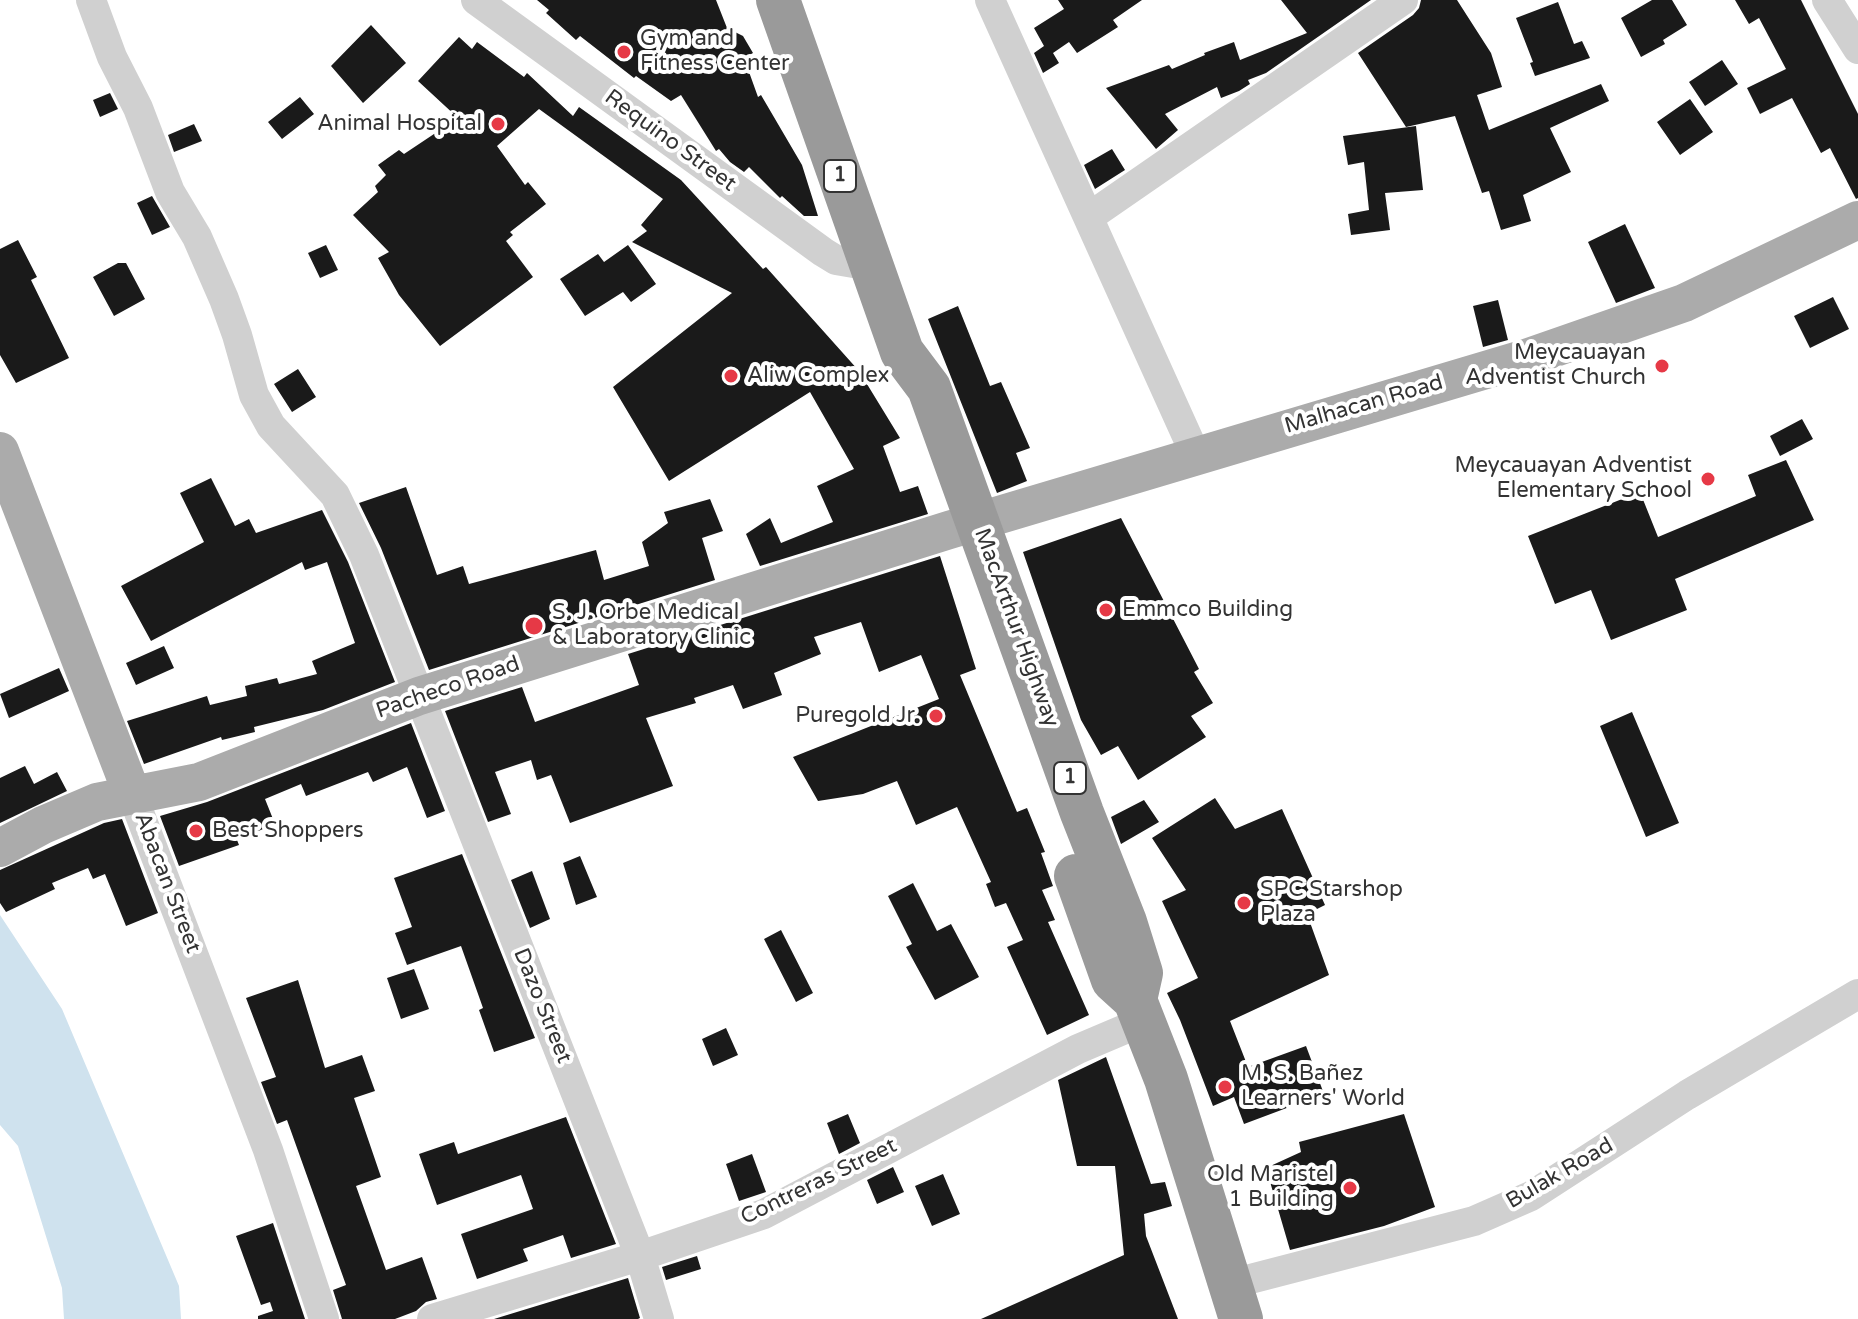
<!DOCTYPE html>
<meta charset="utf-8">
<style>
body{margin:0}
canvas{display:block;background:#fff}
</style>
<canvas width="1858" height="1319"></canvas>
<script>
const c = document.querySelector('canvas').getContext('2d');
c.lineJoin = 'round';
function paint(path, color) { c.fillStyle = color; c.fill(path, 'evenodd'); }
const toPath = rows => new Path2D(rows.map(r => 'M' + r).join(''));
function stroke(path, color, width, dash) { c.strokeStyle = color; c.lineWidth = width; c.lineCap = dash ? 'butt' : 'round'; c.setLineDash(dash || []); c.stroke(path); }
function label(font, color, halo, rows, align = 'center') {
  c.font = font + ' "Varela Round",sans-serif'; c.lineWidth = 8; c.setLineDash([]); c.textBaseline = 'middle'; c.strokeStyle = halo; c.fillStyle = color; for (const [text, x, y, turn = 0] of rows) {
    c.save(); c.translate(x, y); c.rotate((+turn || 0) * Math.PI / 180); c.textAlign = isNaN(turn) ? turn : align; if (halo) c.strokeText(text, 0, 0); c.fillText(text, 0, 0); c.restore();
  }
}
paint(toPath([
 [0,915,62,1009,179,1286,181,1319,64,1319,62,1288,18,1146,0,1125]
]), '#cfe2ee');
paint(toPath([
 [537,0,716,0,727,28,743,36,753,53,744,58,758,97,761,95,802,165,818,216,804,216,782,196,780,198,749,167,744,172,730,162,719,149,716,151,681,95,671,101,636,76,634,78,580,36,576,40,546,13,549,10],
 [1058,0,1142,0,1113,20,1118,27,1077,53,1069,42,1053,53,1059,63,1043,73,1034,53,1044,46,1034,28,1064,9],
 [1281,0,1371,0,1266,73,1248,80,1250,84,1239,91,1221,98,1217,87,1165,114,1178,130,1156,149,1106,88,1169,65,1172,69,1205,55,1204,53,1234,42,1240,60,1307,33],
 [1421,0,1457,0,1491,53,1502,87,1477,95,1489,130,1601,84,1609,101,1550,128,1571,172,1523,195,1531,221,1501,230,1489,191,1482,193,1455,116,1406,127,1358,53,1413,15,1419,8],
 [1652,0,1672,0,1687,25,1663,40,1665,44,1641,57,1621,18],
 [1735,0,1801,0,1858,114,1858,198,1856,199,1830,148,1821,153,1792,98,1760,114,1747,88,1786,69,1759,18,1749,24],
 [1558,2,1574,44,1582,41,1590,58,1535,76,1530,63,1533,62,1516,18],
 [371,25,406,63,363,103,331,66],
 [459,37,472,49,477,42,524,77,527,73,573,116,579,107,681,180,763,269,766,267,859,371,900,438,883,446,900,492,918,486,928,514,760,566,746,534,770,518,781,543,833,522,817,486,854,469,810,392,669,481,613,387,732,293,632,242,647,231,641,225,663,199,539,109,497,146,525,185,528,182,546,204,510,232,513,235,506,241,533,277,440,346,399,295,378,258,389,252,353,215,378,192,375,186,386,175,378,165,399,150,404,154,458,118,418,81],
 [1722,60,1738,84,1705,106,1689,82],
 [110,93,118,109,100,117,93,100],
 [300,97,314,114,282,139,268,122],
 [1690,99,1713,132,1680,155,1657,122],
 [194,124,202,141,174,152,168,135],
 [1416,126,1423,190,1385,193,1390,230,1351,235,1348,214,1369,210,1364,162,1348,165,1343,136],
 [1112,149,1125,170,1095,189,1084,165],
 [152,196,170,227,152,235,137,203],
 [1625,224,1655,288,1616,303,1588,242],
 [18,240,37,277,31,280,69,358,16,383,0,355,0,249],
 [326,245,338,270,320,278,308,253],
 [628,245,656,284,631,302,623,292,585,316,560,279,598,254,604,262],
 [118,263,126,263,145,299,114,316,93,277],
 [1833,297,1849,329,1810,348,1794,316],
 [1498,300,1508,340,1483,347,1473,306],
 [958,306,990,386,1001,382,1030,448,1016,453,1027,481,997,493,928,319],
 [298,369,316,397,292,412,274,384],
 [1802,419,1813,439,1780,456,1770,436],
 [1786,460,1814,520,1675,579,1687,610,1611,640,1591,590,1555,604,1528,536,1640,492,1658,537,1756,496,1748,475],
 [211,478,235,526,249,519,256,533,322,510,348,562,395,682,323,710,254,727,255,732,222,740,221,737,144,764,127,721,207,696,210,705,247,696,245,686,277,678,279,684,317,674,312,661,355,643,327,562,305,570,302,562,151,641,121,586,204,542,180,493],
 [406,487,437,575,463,566,469,584,596,550,604,580,649,566,642,542,668,523,664,512,710,499,723,531,702,538,715,580,429,670,381,548,359,503],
 [1121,518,1199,669,1194,672,1213,703,1191,716,1206,737,1138,780,1118,746,1101,755,1081,720,1023,552],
 [940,556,976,669,960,675,1017,812,1027,808,1045,852,1041,853,1053,886,1042,890,1055,920,1048,922,1089,1015,1047,1035,1007,947,1023,940,1006,903,995,907,986,884,991,882,957,807,916,825,897,781,863,794,818,801,793,757,939,699,921,655,879,672,861,622,814,637,821,654,774,673,782,695,743,709,733,685,694,698,696,703,646,718,673,786,570,823,551,775,537,780,531,760,495,772,511,814,488,822,445,711,522,687,535,722,639,685,628,654],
 [164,646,174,668,136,685,126,663],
 [59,668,69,691,9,718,0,694],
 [1632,712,1679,823,1646,837,1600,726],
 [411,723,445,811,427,818,407,767,373,782,368,772,306,796,301,784,265,799,275,824,237,840,239,845,179,866,160,816,207,802],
 [25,766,34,784,57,772,67,791,0,823,0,778],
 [1215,798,1235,829,1282,809,1325,905,1307,914,1329,975,1230,1021,1248,1067,1306,1046,1324,1094,1244,1124,1234,1097,1213,1106,1180,1020,1167,993,1198,978,1162,901,1186,890,1152,838],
 [1144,800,1159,822,1121,844,1111,817],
 [122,819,158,913,126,926,105,874,93,879,88,868,52,883,55,889,6,912,0,903,0,870,104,823],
 [462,854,535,1038,494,1052,479,1010,483,1008,461,946,407,965,395,933,412,927,394,878],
 [580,856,597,897,576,905,563,863],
 [532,871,550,919,530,928,511,880],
 [913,883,937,931,951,924,979,977,935,1000,906,947,912,944,888,896],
 [781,930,813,993,796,1002,764,939],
 [414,969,429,1009,401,1019,387,978],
 [298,980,325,1068,362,1055,375,1091,354,1098,381,1177,356,1186,386,1270,422,1257,437,1299,426,1302,416,1311,395,1319,342,1319,333,1290,346,1285,287,1120,277,1124,261,1082,276,1077,246,998],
 [726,1028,738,1055,713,1066,702,1039],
 [1106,1057,1151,1184,1165,1182,1172,1206,1144,1214,1146,1236,1178,1319,981,1319,1124,1255,1115,1166,1077,1166,1058,1080],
 [848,1114,860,1143,839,1154,827,1123],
 [1404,1114,1435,1207,1384,1226,1290,1250,1266,1168,1301,1152,1299,1142],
 [566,1117,616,1244,571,1258,563,1235,523,1249,528,1261,477,1279,461,1234,533,1209,521,1175,437,1205,419,1154,454,1142,458,1154],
 [752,1154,766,1192,739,1201,726,1164],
 [893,1167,904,1192,877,1204,867,1180],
 [943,1174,960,1214,932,1226,915,1186],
 [273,1223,305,1319,258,1319,258,1316,273,1311,270,1302,261,1305,236,1236],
 [697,1256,701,1269,666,1280,662,1267],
 [628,1278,640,1318,638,1319,494,1319]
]), '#1a1a1a');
stroke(toPath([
 [91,0,112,57,138,108,170,192,197,237,224,299,237,335,254,395,271,426,335,495,364,555,640,1256,659,1319],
 [476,0,823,252,836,260,871,266],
 [990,0,1196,456],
 [1827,0,1858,49],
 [1089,217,1403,0],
 [132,794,268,1150,324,1319],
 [1231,1284,1474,1221,1531,1196,1687,1095,1858,994],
 [432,1319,640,1256,764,1214,1078,1049,1144,1021]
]), '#d0d0d0', 30);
stroke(toPath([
 [0,451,132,794],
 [0,848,43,825,97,802,199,782,419,696,949,530,1526,358,1684,303,1858,220]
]), '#ababab', 38);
stroke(toPath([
 [778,0,902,352,929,388,1082,813,1125,922,1141,973,1135,1000],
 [1076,876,1113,980,1135,1000,1166,1079,1241,1319]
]), '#9a9a9a', 44);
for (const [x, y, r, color] of [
 [624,52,8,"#e63946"],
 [498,124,8,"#e63946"],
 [1662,366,8,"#e63946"],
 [731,376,8,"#e63946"],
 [1708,479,8,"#e63946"],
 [1106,610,8,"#e63946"],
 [534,626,10,"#e63946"],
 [936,716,8,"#e63946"],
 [196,831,8,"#e63946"],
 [1244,903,8,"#e63946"],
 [1225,1087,8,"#e63946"],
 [1350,1188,8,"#e63946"]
]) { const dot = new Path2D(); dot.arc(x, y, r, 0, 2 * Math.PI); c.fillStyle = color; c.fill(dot); stroke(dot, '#fff', 3); }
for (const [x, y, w] of [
 [840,176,32],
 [1070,778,32]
]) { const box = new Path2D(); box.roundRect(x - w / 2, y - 16, w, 32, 6); c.fillStyle = '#fff'; c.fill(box); stroke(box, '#333', 2); }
label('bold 20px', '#333', null, [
 ["1",840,176],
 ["1",1070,778]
]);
label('22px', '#333', '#fff', [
 ["Gym and",640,39],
 ["Fitness Center",640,64],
 ["Animal Hospital",482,124,"right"],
 ["Meycauayan",1646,353,"right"],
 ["Adventist Church",1646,378,"right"],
 ["Aliw Complex",747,376],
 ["Meycauayan Adventist",1692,466,"right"],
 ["Elementary School",1692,491,"right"],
 ["Emmco Building",1122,610],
 ["S. J. Orbe Medical",552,613],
 ["& Laboratory Clinic",552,638],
 ["Puregold Jr.",920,716,"right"],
 ["Best Shoppers",212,831],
 ["SPC Starshop",1260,890],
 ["Plaza",1260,915],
 ["M. S. Bañez",1241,1074],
 ["Learners' World",1241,1099],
 ["Old Maristel",1334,1175,"right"],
 ["1 Building",1334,1200,"right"]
], 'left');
label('22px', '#333', '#fff', [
 ["Requino Street",670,141,36],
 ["Malhacan Road",1364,405,-16],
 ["MacArthur Highway",1016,628,70],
 ["Pacheco Road",448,688,-19],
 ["Abacan Street",167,883,69],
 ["Dazo Street",542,1006,68],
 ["Bulak Road",1560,1174,-30],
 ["Contreras Street",819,1182,-26]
]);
</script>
